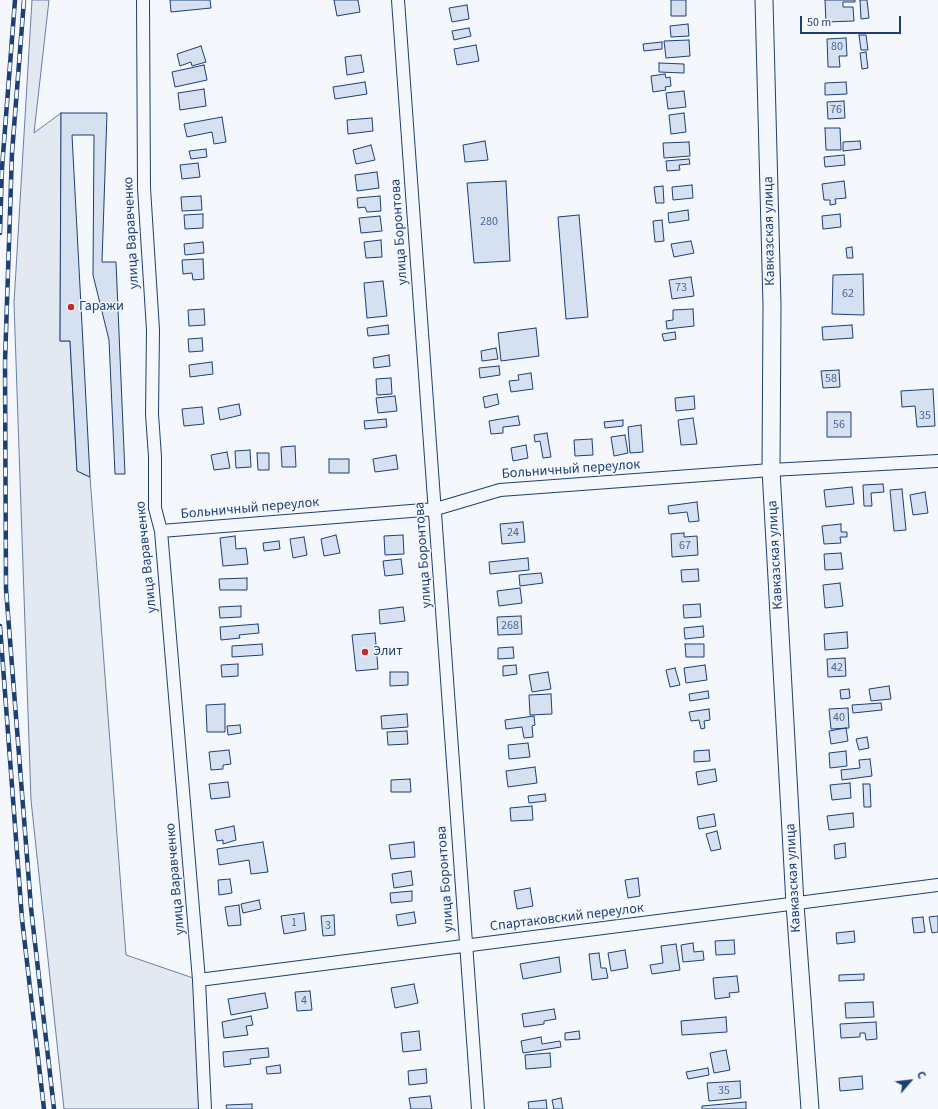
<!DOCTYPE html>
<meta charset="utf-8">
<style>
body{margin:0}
#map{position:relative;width:938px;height:1109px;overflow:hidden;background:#f4f7fb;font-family:"Source Sans 3",sans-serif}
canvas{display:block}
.north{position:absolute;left:890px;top:1061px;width:40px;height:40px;-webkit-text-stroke:3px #f4f7fb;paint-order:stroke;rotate:62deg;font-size:11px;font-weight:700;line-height:16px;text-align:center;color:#1d3f73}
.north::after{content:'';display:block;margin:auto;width:14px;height:18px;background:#1d3f73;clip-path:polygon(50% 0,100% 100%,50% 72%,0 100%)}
.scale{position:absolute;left:800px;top:16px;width:101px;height:18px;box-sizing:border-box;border:2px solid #1d3f73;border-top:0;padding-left:5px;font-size:12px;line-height:14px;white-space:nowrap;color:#1d3f73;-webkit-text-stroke:3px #f4f7fb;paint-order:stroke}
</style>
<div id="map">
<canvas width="938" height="1109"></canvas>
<div class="north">С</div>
<div class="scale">50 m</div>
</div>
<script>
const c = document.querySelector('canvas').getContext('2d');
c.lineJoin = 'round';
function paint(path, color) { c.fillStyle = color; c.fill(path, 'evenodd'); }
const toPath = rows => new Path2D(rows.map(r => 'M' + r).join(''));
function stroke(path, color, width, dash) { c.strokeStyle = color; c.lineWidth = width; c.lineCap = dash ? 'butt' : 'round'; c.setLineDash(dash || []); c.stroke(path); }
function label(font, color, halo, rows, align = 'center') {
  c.font = font + ' "Source Sans 3",sans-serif'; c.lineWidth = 3; c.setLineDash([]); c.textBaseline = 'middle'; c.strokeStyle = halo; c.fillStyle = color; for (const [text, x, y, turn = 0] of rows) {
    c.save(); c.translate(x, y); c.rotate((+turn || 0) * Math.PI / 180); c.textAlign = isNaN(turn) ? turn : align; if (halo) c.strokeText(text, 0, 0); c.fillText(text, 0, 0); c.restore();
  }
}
const green = toPath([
 [32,0,49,0,34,133,61,113,60,341,70,341,77,471,90,477,126,955,199,980,205,1109,64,1109,31,800,14,303,32,0]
]);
paint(green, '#e3e9f0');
stroke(green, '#687fa3', 1);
const building = toPath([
 [170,0,210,0,211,8,171,12,170,0],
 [334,0,358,0,360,12,337,16,334,0],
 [671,0,686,0,686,16,671,16,671,0],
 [825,0,855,0,855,2,843,2,843,7,853,7,854,21,826,22,825,0],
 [860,0,867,0,869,18,861,19,860,0],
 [467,5,469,19,452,22,449,8,467,5],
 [688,24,689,36,671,37,670,26,688,24],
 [469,28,471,36,454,40,452,31,469,28],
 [859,35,866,35,868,50,861,50,859,35],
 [846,38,847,56,839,56,840,67,828,67,827,39,846,38],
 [689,40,690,56,666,58,664,41,689,40],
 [662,42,662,49,644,51,643,44,662,42],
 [476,45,479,61,457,65,454,49,476,45],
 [201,46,206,62,192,66,191,62,180,66,177,54,201,46],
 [866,52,868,68,862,69,860,53,866,52],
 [361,55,364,72,347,75,345,57,361,55],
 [659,63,684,64,684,73,659,72,659,63],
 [204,65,207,80,175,87,172,72,204,65],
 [665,74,666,78,670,77,671,86,665,87,666,90,653,92,651,76,665,74],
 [365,82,367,94,335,99,333,87,365,82],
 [846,82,847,94,825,95,825,83,846,82],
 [204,89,206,106,180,110,178,93,204,89],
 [684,91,686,107,668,109,666,93,684,91],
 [844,101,845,118,828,119,827,102,844,101],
 [61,113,107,113,102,262,116,262,125,474,115,474,109,340,93,275,94,135,72,135,90,477,77,471,70,341,60,341,61,113],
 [684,113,686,132,671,134,669,115,684,113],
 [222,117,226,142,214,144,212,132,187,137,184,124,222,117],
 [372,118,373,131,348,134,347,120,372,118],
 [825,128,840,128,841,150,826,150,825,128],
 [485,141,488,160,465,162,463,145,485,141],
 [860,141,861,149,843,151,843,142,860,141],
 [689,142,690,156,664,158,663,143,689,142],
 [371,145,375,160,356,164,353,150,371,145],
 [206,149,207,157,191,159,189,151,206,149],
 [844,155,845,165,825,167,824,157,844,155],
 [689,159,690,164,679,165,680,170,667,171,666,161,689,159],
 [198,163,200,177,182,179,180,165,198,163],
 [377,172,379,188,357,191,355,175,377,172],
 [506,181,510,261,474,263,467,183,506,181],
 [844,181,846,198,835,199,836,204,830,205,830,200,824,200,822,184,844,181],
 [692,185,693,198,673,200,672,187,692,185],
 [663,186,664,203,656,203,654,187,663,186],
 [201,196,202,210,182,211,181,197,201,196],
 [380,196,381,211,367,212,365,207,358,208,357,198,380,196],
 [688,210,689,220,669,223,668,213,688,210],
 [203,214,203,228,185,229,184,215,203,214],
 [840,214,841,227,823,229,822,216,840,214],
 [579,215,588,317,566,319,558,217,579,215],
 [380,216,382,231,361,233,359,218,380,216],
 [662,220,664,241,655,242,653,221,662,220],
 [381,240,382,257,366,258,364,242,381,240],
 [691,241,694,253,674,257,671,244,691,241],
 [203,242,204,253,185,255,184,244,203,242],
 [852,247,853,258,847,258,846,248,852,247],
 [203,259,204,279,193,280,192,273,183,274,182,260,203,259],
 [863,274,864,315,832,314,833,275,863,274],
 [691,277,694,296,672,299,669,280,691,277],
 [383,281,387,316,367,318,364,283,383,281],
 [204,309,205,325,189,326,188,310,204,309],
 [693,309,694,326,667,329,666,321,673,320,673,310,693,309],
 [388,325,389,334,368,336,367,328,388,325],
 [852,325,853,338,823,340,822,327,852,325],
 [536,328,539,356,501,361,498,333,536,328],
 [675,332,676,339,664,341,662,334,675,332],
 [202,338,203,351,189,352,188,339,202,338],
 [496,348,498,359,482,361,481,351,496,348],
 [389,355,390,366,374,368,373,358,389,355],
 [212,362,213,374,190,377,189,365,212,362],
 [499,366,500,375,480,378,479,368,499,366],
 [839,370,840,387,823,388,821,371,839,370],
 [531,373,533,389,511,392,509,381,519,380,518,375,531,373],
 [391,378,392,394,377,395,376,379,391,378],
 [933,389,935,426,917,427,915,406,902,407,901,391,933,389],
 [497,394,499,404,485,408,483,397,497,394],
 [395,396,397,411,378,413,376,398,395,396],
 [694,396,695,409,676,411,675,398,694,396],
 [239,404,241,415,220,420,218,408,239,404],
 [202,407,204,424,184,426,182,409,202,407],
 [827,412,851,412,851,437,827,437,827,412],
 [518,416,520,425,503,427,503,433,491,434,489,421,518,416],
 [693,418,697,444,681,445,678,420,693,418],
 [386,419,387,427,365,429,364,421,386,419],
 [623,420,623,426,605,428,604,422,623,420],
 [641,425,643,452,630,453,628,427,641,425],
 [547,433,551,457,543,458,540,441,535,442,534,435,547,433],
 [625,435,628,453,614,456,611,437,625,435],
 [592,439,593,455,575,456,574,440,592,439],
 [526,445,528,458,513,461,511,448,526,445],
 [295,446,296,467,282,467,281,447,295,446],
 [250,450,251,467,236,468,235,451,250,450],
 [227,452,230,468,214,470,211,455,227,452],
 [257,453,269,453,269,470,258,470,257,453],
 [396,455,398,469,375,472,373,459,396,455],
 [329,459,349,459,349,473,329,473,329,459],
 [883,484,884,492,871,493,872,506,864,506,863,485,883,484],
 [852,487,854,504,826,507,824,490,852,487],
 [902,489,906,530,894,531,890,490,902,489],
 [925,492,928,513,913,515,910,495,925,492],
 [697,502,699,521,689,522,687,512,669,514,668,506,697,502],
 [523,522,525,542,502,544,500,524,523,522],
 [841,524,841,532,847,532,847,537,840,537,841,543,824,544,822,526,841,524],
 [684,533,684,537,697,536,698,555,672,557,671,534,684,533],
 [336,535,340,553,324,556,321,539,336,535],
 [403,535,404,554,385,555,384,536,403,535],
 [235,536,236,549,246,548,248,564,223,566,220,538,235,536],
 [304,537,307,555,293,558,290,539,304,537],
 [279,541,280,549,264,551,263,543,279,541],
 [841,553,843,569,825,570,824,554,841,553],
 [528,558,529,570,490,574,489,562,528,558],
 [401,559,403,574,385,576,383,561,401,559],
 [698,569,699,581,682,582,681,570,698,569],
 [541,573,543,583,520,586,519,575,541,573],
 [247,578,247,590,220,590,219,579,247,578],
 [840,583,843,606,825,608,823,585,840,583],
 [520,588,522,603,499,606,497,591,520,588],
 [700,604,701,617,684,618,683,605,700,604],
 [241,606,241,617,220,618,219,607,241,606],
 [403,607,405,621,380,624,379,610,403,607],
 [521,616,522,634,498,635,497,617,521,616],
 [258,624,259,633,239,635,240,638,221,640,220,627,258,624],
 [703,626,704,637,685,639,684,628,703,626],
 [847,632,848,648,825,650,824,634,847,632],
 [375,633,378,669,356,671,352,635,375,633],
 [262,644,263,655,232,657,232,646,262,644],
 [685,644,704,644,704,657,686,657,685,644],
 [513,647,514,658,498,659,498,648,513,647],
 [845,658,846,676,828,677,827,659,845,658],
 [238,664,238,676,222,677,221,665,238,664],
 [516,665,517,674,503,676,503,666,516,665],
 [705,665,707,680,686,683,684,668,705,665],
 [675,668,680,685,670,687,666,670,675,668],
 [390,672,408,672,408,685,390,686,390,672],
 [548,672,551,689,532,692,529,675,548,672],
 [889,686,891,699,871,701,869,689,889,686],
 [849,689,850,698,841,699,840,690,849,689],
 [708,691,709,698,690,701,689,694,708,691],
 [551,694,552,714,530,715,529,695,551,694],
 [881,703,882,710,853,713,852,705,881,703],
 [225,704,225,732,207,732,206,705,225,704],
 [848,708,849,728,831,729,829,709,848,708],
 [709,709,710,720,704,721,705,728,701,729,699,720,691,721,689,712,709,709],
 [407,714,408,727,382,729,381,716,407,714],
 [534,716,535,725,532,726,533,737,524,738,522,727,506,729,505,720,534,716],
 [240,725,241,733,228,735,227,726,240,725],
 [846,728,848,741,831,744,829,731,846,728],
 [407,731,408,744,388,745,387,732,407,731],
 [867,737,869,748,859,750,856,739,867,737],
 [528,743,530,757,509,759,508,745,528,743],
 [229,750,231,764,223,765,223,769,211,770,209,752,229,750],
 [709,750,710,761,694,762,694,751,709,750],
 [846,751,847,766,830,768,829,753,846,751],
 [870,759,872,776,842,780,841,770,860,768,859,760,870,759],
 [535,767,537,783,508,787,506,771,535,767],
 [715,769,717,781,698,785,696,772,715,769],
 [410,779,411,792,391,792,391,780,410,779],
 [228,782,230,797,211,799,209,784,228,782],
 [850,783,851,798,832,800,830,785,850,783],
 [863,784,870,784,871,807,864,807,863,784],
 [545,794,546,801,529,803,528,796,545,794],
 [532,806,533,820,511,821,510,808,532,806],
 [853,813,854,827,829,830,827,816,853,813],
 [714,814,716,826,699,829,697,817,714,814],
 [234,826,236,840,223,844,223,840,217,841,215,830,234,826],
 [717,831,721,849,711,851,706,834,717,831],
 [263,842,268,872,251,874,249,860,219,865,217,849,263,842],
 [414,842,415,857,391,859,389,845,414,842],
 [845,843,846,857,835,859,834,845,845,843],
 [411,871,413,885,394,888,392,874,411,871],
 [638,878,640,896,628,898,625,880,638,878],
 [230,879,232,893,219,895,218,880,230,879],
 [530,888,533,906,517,909,514,891,530,888],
 [412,891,412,901,391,903,390,893,412,891],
 [259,900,261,909,243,913,241,904,259,900],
 [239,905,241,925,228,926,225,907,239,905],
 [414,912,416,923,398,926,396,915,414,912],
 [304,913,306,930,284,934,281,916,304,913],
 [334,915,335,935,323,936,321,916,334,915],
 [938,916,938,932,932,933,929,917,938,916],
 [923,917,925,932,914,933,912,918,923,917],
 [854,931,855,942,837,944,836,933,854,931],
 [734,940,735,954,716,955,715,941,734,940],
 [693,943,694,952,703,951,704,960,683,962,681,945,693,943],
 [676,944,680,970,652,974,650,965,663,963,661,946,676,944],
 [625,950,628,968,611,971,608,953,625,950],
 [599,953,601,968,606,968,608,978,592,980,589,954,599,953],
 [559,957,561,972,523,979,520,964,559,957],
 [864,974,864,980,839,981,839,975,864,974],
 [737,976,739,992,729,993,730,997,715,999,713,978,737,976],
 [414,984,418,1003,395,1008,391,988,414,984],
 [310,991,312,1010,297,1011,295,992,310,991],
 [265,993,268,1008,231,1015,228,999,265,993],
 [873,1002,874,1017,846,1018,845,1003,873,1002],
 [554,1009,556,1019,544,1021,544,1024,524,1027,522,1014,554,1009],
 [251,1016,253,1025,246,1026,248,1035,224,1038,222,1022,251,1016],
 [726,1017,727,1032,682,1035,681,1021,726,1017],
 [876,1022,877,1039,866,1040,865,1033,860,1033,860,1037,841,1038,840,1024,876,1022],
 [419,1031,421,1050,403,1052,401,1033,419,1031],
 [579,1031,580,1039,565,1040,565,1033,579,1031],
 [541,1037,542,1044,560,1041,561,1047,523,1053,521,1041,541,1037],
 [268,1048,269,1057,250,1059,251,1064,224,1067,223,1052,268,1048],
 [726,1050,730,1070,714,1073,710,1053,726,1050],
 [550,1053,551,1067,526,1069,525,1055,550,1053],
 [280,1065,281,1073,267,1074,266,1067,280,1065],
 [708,1068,709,1075,688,1079,686,1072,708,1068],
 [426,1069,427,1083,409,1085,408,1071,426,1069],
 [862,1076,863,1089,840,1091,839,1078,862,1076],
 [740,1081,741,1098,709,1101,707,1083,740,1081],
 [430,1096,432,1109,411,1109,409,1098,430,1096],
 [561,1098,563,1109,554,1109,552,1100,561,1098],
 [546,1100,547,1109,529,1109,528,1102,546,1100],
 [746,1102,746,1109,702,1109,702,1106,746,1102],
 [252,1104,252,1109,227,1109,226,1105,252,1104]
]);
paint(building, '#d5e0f0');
stroke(building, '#1d3f73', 1);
const street = toPath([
 [143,0,144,188,153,330,152,414,155,457,155,508,161,531,199,980,205,1109],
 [398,0,478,1109],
 [161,531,436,509,500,490,771,470,938,461],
 [199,980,938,885]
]);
const secondary = toPath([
 [764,0,772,305,771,470,795,904,810,1109]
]);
stroke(street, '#1d3f73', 14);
stroke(secondary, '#1d3f73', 19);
stroke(street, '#f4f7fb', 12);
stroke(secondary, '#f4f7fb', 17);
const rail = toPath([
 [24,0,12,153,5,362,6,589,31,908,54,1109],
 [0,233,2,168,15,0],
 [0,626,22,919,44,1109]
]);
stroke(rail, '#1d3f73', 4.5);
stroke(rail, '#f4f7fb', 3, [9]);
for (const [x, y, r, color] of [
 [71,307,4,"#c62828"],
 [365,652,4,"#c62828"]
]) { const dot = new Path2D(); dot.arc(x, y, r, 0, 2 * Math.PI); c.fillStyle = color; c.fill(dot); stroke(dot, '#f4f7fb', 1.5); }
label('12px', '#4b6792', null, [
 ["80",837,47],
 ["76",836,110],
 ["280",489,222],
 ["73",681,288],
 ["62",848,294],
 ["58",831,379],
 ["35",925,416],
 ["56",839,425],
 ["24",513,533],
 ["67",685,546],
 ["268",510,626],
 ["42",837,668],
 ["40",839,718],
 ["1",294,923],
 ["3",328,926],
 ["4",304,1001],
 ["35",724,1091]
]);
label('14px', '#1d3f73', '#f4f7fb', [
 ["Кавказская улица",770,231,-91],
 ["улица Боронтова",400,232,-94],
 ["улица Варавченко",132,233,-93],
 ["Больничный переулок",571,470,-4],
 ["Больничный переулок",250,509,-5],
 ["улица Боронтова",424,555,-94],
 ["Кавказская улица",776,555,-93],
 ["улица Варавченко",147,557,-96],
 ["Кавказская улица",794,878,-93],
 ["улица Варавченко",176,879,-95],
 ["улица Боронтова",446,879,-94],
 ["Спартаковский переулок",567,918,-7]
]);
label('14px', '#1d3f73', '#f4f7fb', [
 ["Гаражи",79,307],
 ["Элит",373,652]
], 'left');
</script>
